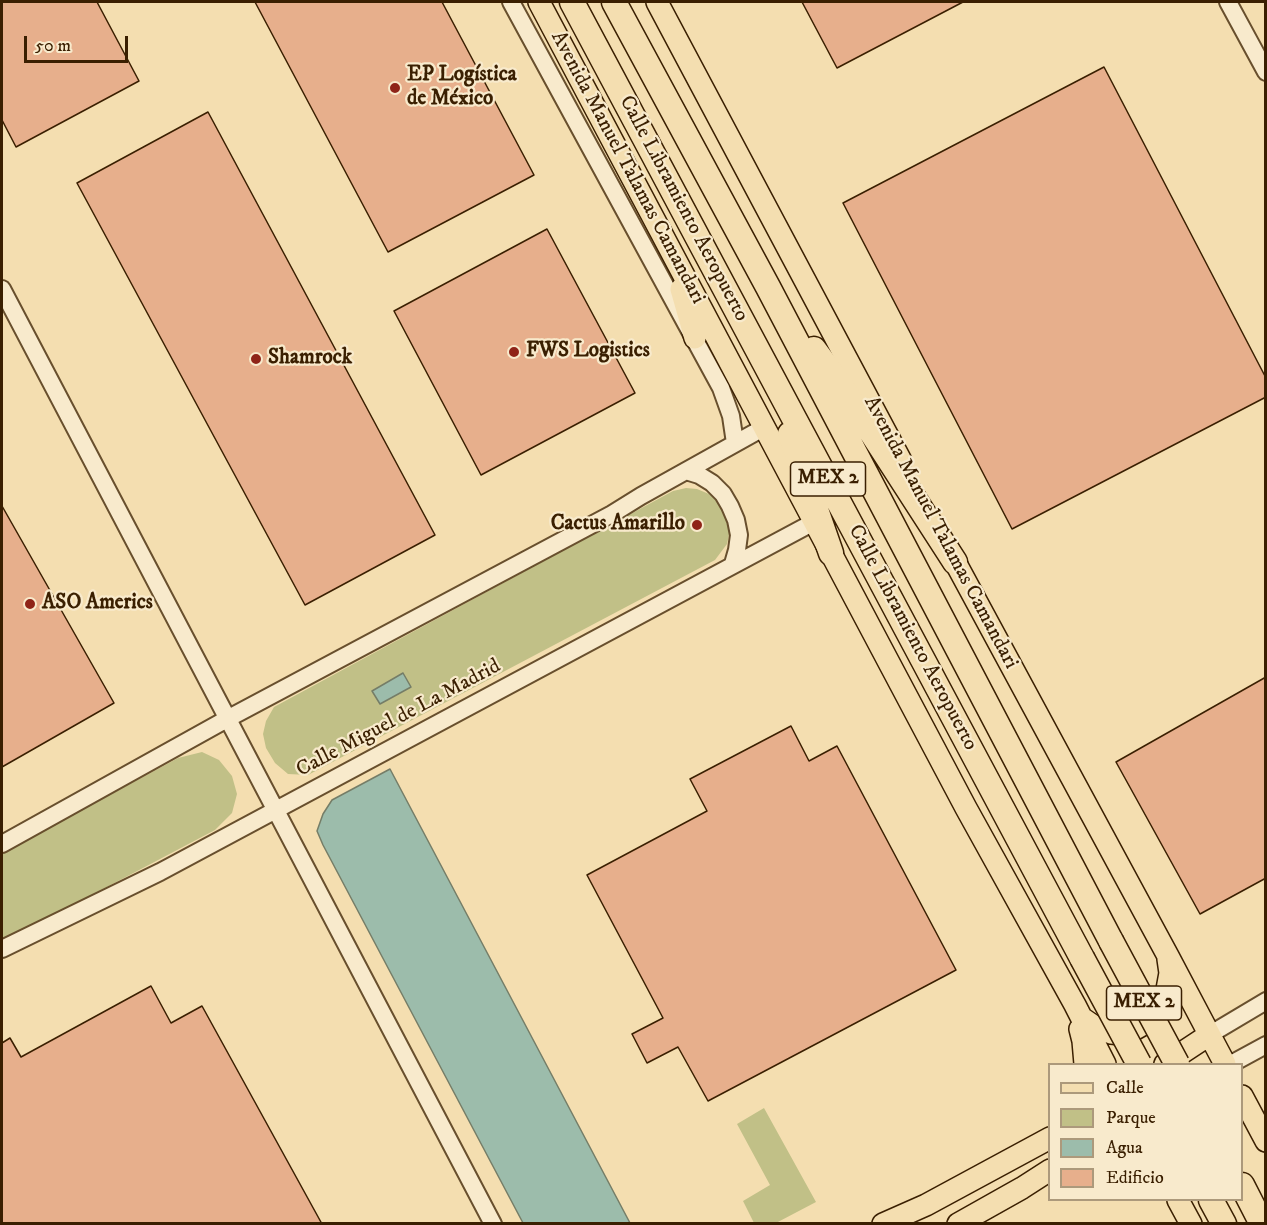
<!DOCTYPE html>
<meta charset="utf-8">
<style>
body{margin:0}
#map{position:relative;width:1267px;height:1225px;overflow:hidden;background:#f4deb0;font-family:"IM FELL DW Pica",serif}
canvas{display:block}
.frame{position:absolute;inset:0;border:3px solid #3a1f01;pointer-events:none}
.legend{position:absolute;left:1048px;top:1063px;width:195px;height:138px;box-sizing:border-box;background:#f8eacc;border:2px solid #ac997b;margin:0;padding:8px 10px;list-style:none;font-size:18px;color:#3a1f01}
.legend li{display:flex;align-items:center;gap:12px;height:30px}
.legend b{width:30px;border:2px solid #ac997b}
.scale{position:absolute;left:24px;top:36px;width:104px;height:27px;box-sizing:border-box;border:3px solid #3a1f01;border-top:0;padding-left:8px;font-size:18px;line-height:21px;white-space:nowrap;color:#3a1f01;-webkit-text-stroke:4px #f8eacc;paint-order:stroke}
</style>
<div id="map">
<canvas width="1267" height="1225"></canvas>
<div class="frame"></div>
<ul class="legend">
<li><b style="height:8px;background:#f4deb0"></b>Calle</li>
<li><b style="height:16px;background:#c1c087"></b>Parque</li>
<li><b style="height:16px;background:#9cbcab"></b>Agua</li>
<li><b style="height:16px;background:#e7af8c"></b>Edificio</li>
</ul>
<div class="scale">50 m</div>
</div>
<script>
const c = document.querySelector('canvas').getContext('2d');
c.lineJoin = 'round';
function paint(path, color) { c.fillStyle = color; c.fill(path, 'evenodd'); }
const toPath = rows => new Path2D(rows.map(r => 'M' + r).join(''));
function stroke(path, color, width, dash) { c.strokeStyle = color; c.lineWidth = width; c.lineCap = dash ? 'butt' : 'round'; c.setLineDash(dash || []); c.stroke(path); }
function label(font, color, halo, rows, align = 'center') {
  c.font = font + ' "IM FELL DW Pica",serif'; c.lineWidth = 4.5; c.setLineDash([]); c.textBaseline = 'middle'; c.strokeStyle = halo; c.fillStyle = color; for (const [text, x, y, turn = 0] of rows) {
    c.save(); c.translate(x, y); c.rotate((+turn || 0) * Math.PI / 180); c.textAlign = isNaN(turn) ? turn : align; if (halo) c.strokeText(text, 0, 0); c.fillText(text, 0, 0); c.restore();
  }
}
paint(toPath([
 [686,488,697,489,709,494,717,499,729,517,730,530,727,544,715,560,308,775,288,774,275,763,266,748,263,734,266,721,274,707,673,491],
 [202,752,219,760,232,776,237,794,232,813,215,830,69,907,2,939,2,854,32,837,178,758],
 [764,1108,816,1202,776,1223,754,1223,743,1201,770,1185,737,1124]
]), '#c1c087');
const water = toPath([
 [403,673,411,687,380,704,372,691,403,673],
 [390,769,630,1223,523,1223,323,845,317,831,323,814,332,800,390,769]
]);
paint(water, '#9cbcab');
stroke(water, '#757d67', 1.5);
const building = toPath([
 [2,2,97,2,139,81,16,147,2,120,2,2],
 [255,2,442,2,534,175,388,252,255,2],
 [802,2,963,2,837,68,802,2],
 [1104,67,1266,378,1266,397,1012,529,843,203,1104,67],
 [208,112,435,535,305,605,77,183,208,112],
 [547,229,635,393,481,475,394,311,547,229],
 [2,506,114,703,2,767,2,506],
 [1266,677,1266,878,1200,914,1116,762,1266,677],
 [791,726,809,761,837,746,956,970,708,1101,678,1047,647,1063,632,1034,663,1018,587,875,707,811,690,779,791,726],
 [151,986,171,1023,202,1006,322,1224,2,1224,2,1043,10,1038,21,1057,151,986]
]);
paint(building, '#e7af8c');
stroke(building, '#3a1f01', 1.5);
const minor = toPath([
 [511,2,721,388,731,416,735,443],
 [1228,2,1266,72],
 [2,289,493,1224],
 [686,471,699,475,712,483,723,494,730,506,736,520,739,535,737,550,733,564],
 [2,844,227,719,612,514,641,496,763,428],
 [2,949,160,872,814,522],
 [1209,1035,1266,1001],
 [1231,1064,1266,1045]
]);
const major = toPath([
 [539,2,966,808,1075,1005,1105,1064],
 [657,2,901,461],
 [681,289,695,338],
 [947,547,1168,956,1225,1064],
 [1082,1018,1095,1027,1111,1033,1121,1034,1130,1032,1144,1024,1154,1016,1162,1007,1166,995,1170,973,1168,959],
 [1080,1029,1083,1041,1085,1064],
 [1165,1064,1209,1035],
 [1242,1096,1266,1141],
 [1178,1200,1191,1224],
 [883,1224,926,1205,1050,1138],
 [958,1224,1022,1188,1050,1170]
]);
const highway = toPath([
 [572,2,1082,958],
 [614,2,768,287,1111,941],
 [814,349,842,387,955,562],
 [790,434,831,553],
 [1242,1185,1262,1224],
 [1211,1200,1224,1224]
]);
stroke(minor, '#684f2d', 20);
stroke(major, '#3a1f01', 24);
stroke(highway, '#3a1f01', 27);
stroke(minor, '#f8eacc', 16);
stroke(major, '#f4deb0', 21);
stroke(highway, '#f4deb0', 24);
const highwayBridge = toPath([
 [1111,941,1177,1064],
 [1082,958,1139,1064]
]);
stroke(highwayBridge, '#3a1f01', 27, []);
stroke(highwayBridge, '#f4deb0', 24);
for (const [x, y, r, color] of [
 [395,88,6,"#8f2418"],
 [514,352,6,"#8f2418"],
 [256,359,6,"#8f2418"],
 [697,525,6,"#8f2418"],
 [30,604,6,"#8f2418"]
]) { const dot = new Path2D(); dot.arc(x, y, r, 0, 2 * Math.PI); c.fillStyle = color; c.fill(dot); stroke(dot, '#f8eacc', 2); }
for (const [x, y, w] of [
 [828,479,75],
 [1144,1003,75]
]) { const box = new Path2D(); box.roundRect(x - w / 2, y - 17, w, 34, 4.5); c.fillStyle = '#f8eacc'; c.fill(box); stroke(box, '#3a1f01', 1.5); }
label('bold 20px', '#3a1f01', null, [
 ["MEX 2",828,479],
 ["MEX 2",1144,1003]
]);
label('bold 21px', '#3a1f01', '#f8eacc', [
 ["EP Logística",407,76],
 ["de México",407,100],
 ["FWS Logistics",526,352],
 ["Shamrock",268,359],
 ["Cactus Amarillo",685,525,"right"],
 ["ASO Americs",42,604]
], 'left');
label('21px', '#3a1f01', '#f8eacc', [
 ["Avenida Manuel Talamas Camandari",627,168,62],
 ["Calle Libramiento Aeropuerto",683,209,62],
 ["Avenida Manuel Talamas Camandari",940,533,62],
 ["Calle Libramiento Aeropuerto",912,638,62],
 ["Calle Miguel de La Madrid",399,719,-28]
]);
</script>
